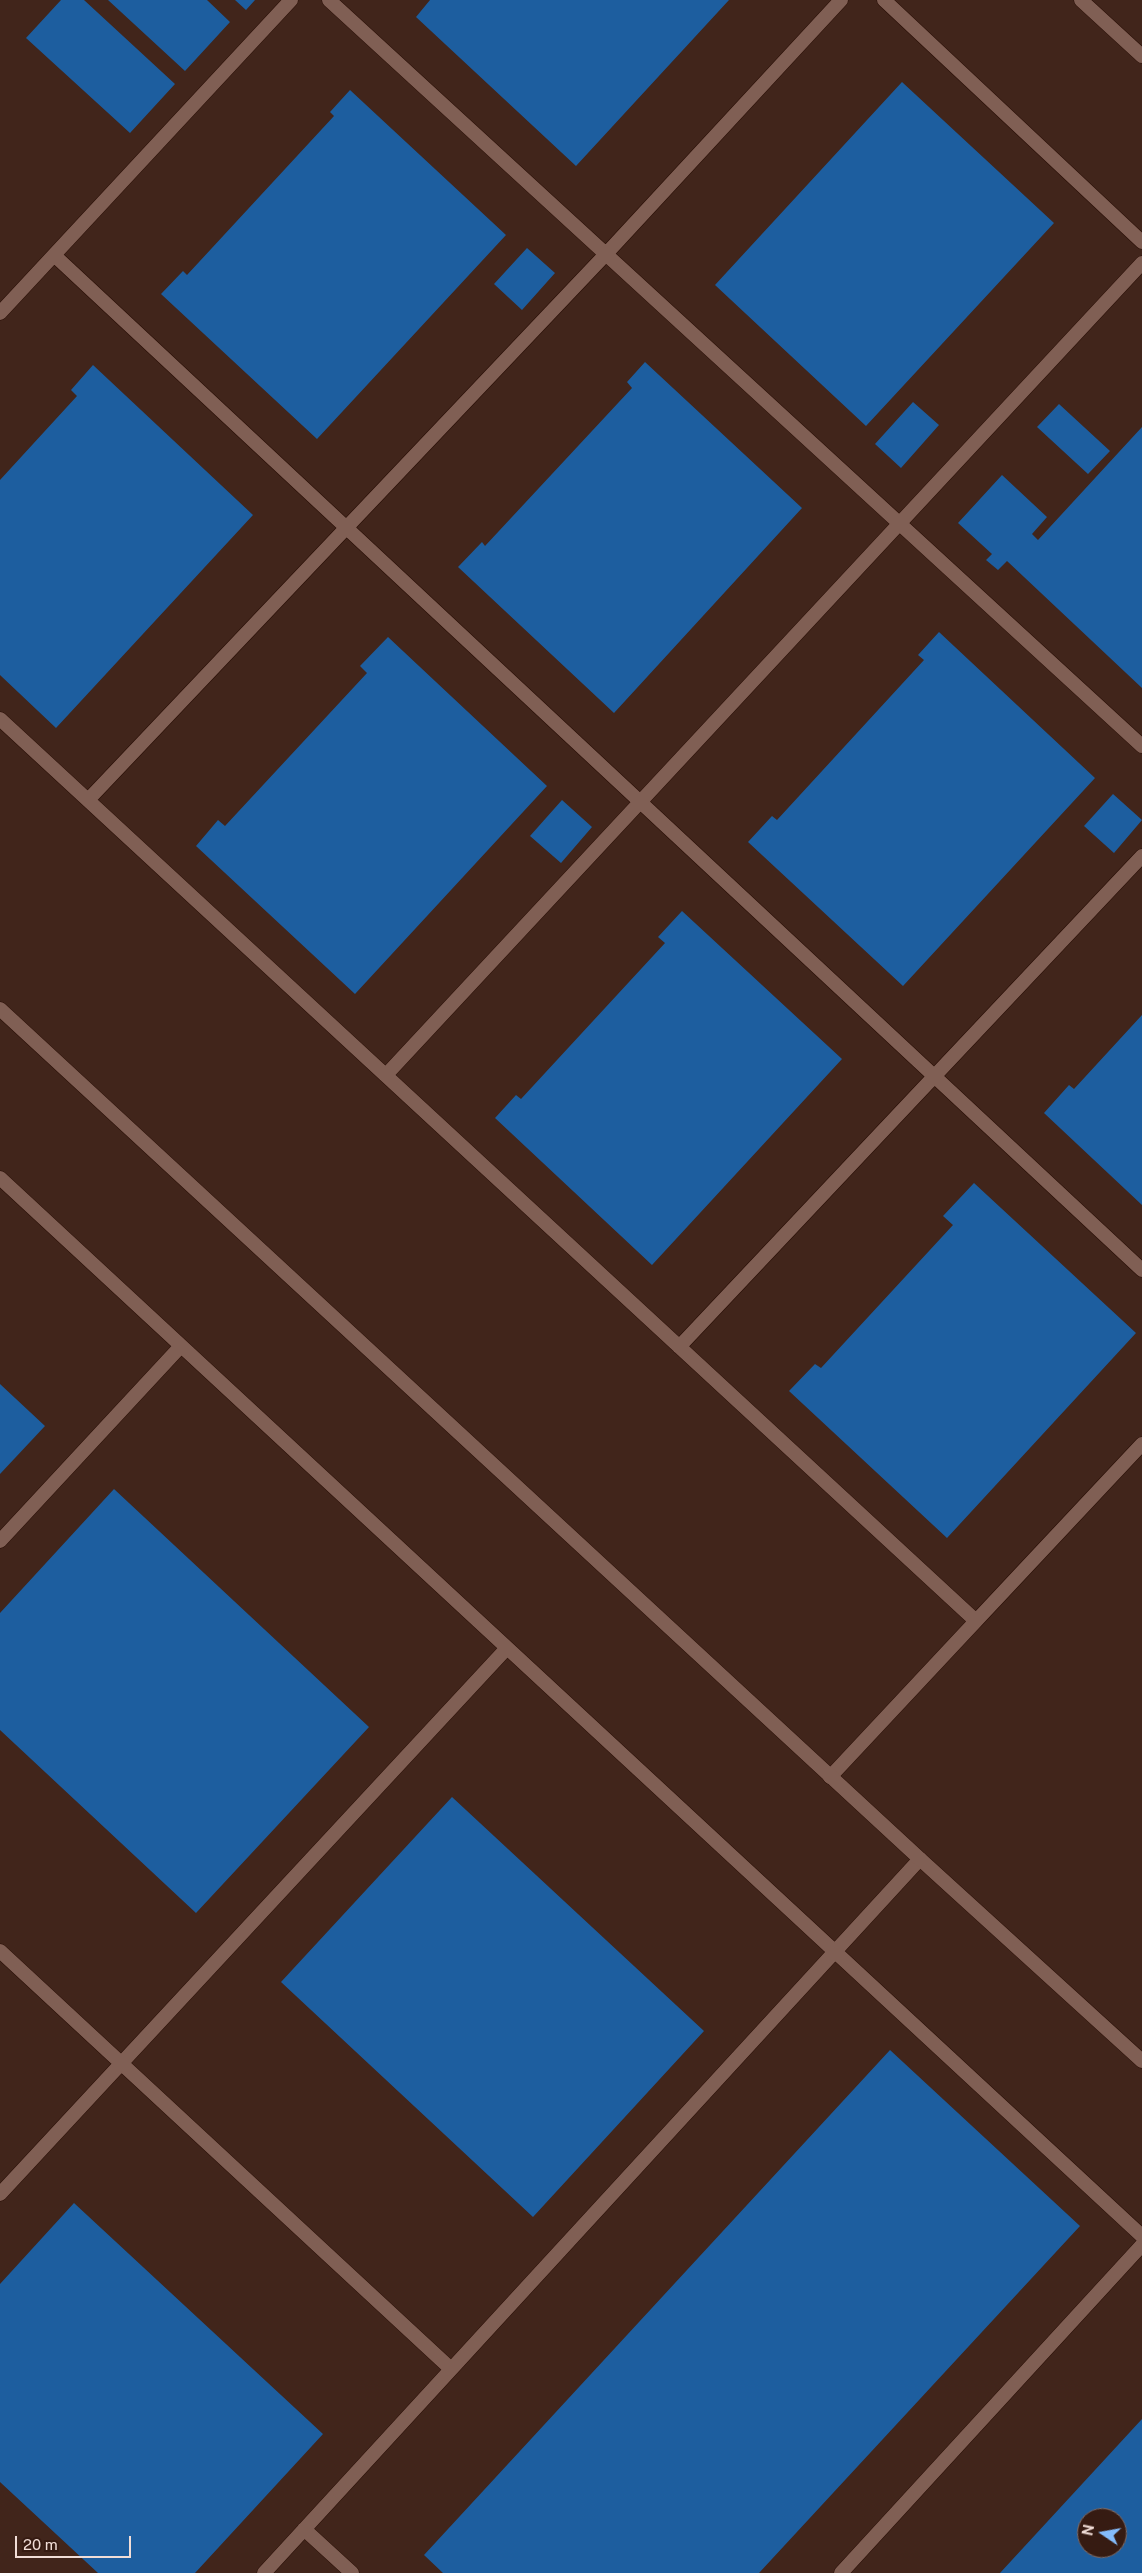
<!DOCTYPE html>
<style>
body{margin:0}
#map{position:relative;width:1142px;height:2573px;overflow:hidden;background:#41251b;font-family:"Public Sans",sans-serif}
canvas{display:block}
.north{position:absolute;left:1077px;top:2508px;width:50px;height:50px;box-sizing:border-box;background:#361b12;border:1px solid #816961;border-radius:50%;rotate:282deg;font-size:14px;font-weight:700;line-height:20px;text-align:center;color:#f1ddd7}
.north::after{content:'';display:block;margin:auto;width:18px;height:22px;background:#84bcfb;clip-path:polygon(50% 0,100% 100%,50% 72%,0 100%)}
.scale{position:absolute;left:15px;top:2536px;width:116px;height:22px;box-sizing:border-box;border:2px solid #f1ddd7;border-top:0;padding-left:6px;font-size:15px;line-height:18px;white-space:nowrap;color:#f1ddd7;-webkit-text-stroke:4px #361b12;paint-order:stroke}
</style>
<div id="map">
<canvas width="1142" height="2573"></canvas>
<div class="north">N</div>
<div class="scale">20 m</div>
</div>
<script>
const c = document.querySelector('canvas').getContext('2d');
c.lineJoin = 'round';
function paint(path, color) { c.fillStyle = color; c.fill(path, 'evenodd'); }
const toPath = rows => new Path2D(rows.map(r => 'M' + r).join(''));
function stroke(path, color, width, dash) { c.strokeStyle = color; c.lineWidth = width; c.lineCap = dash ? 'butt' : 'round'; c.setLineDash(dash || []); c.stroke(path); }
paint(toPath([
 [61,0,84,0,175,84,130,133,26,38],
 [108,0,207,0,230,22,185,71],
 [235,0,255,0,246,10],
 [430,0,729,0,576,166,416,17],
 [902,82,1054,223,866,426,715,285],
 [350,90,506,235,317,439,161,294,183,271,187,275,334,116,330,112],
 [527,248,555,273,522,310,494,284],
 [645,362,802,508,614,713,458,567,482,542,485,546,632,388,627,382],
 [93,365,253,515,56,728,0,675,0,480,77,396,71,390],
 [913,402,939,425,901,468,875,444],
 [1059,404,1110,451,1088,474,1037,427],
 [1142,427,1142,688,1007,561,998,570,986,560,992,554,958,523,1002,475,1047,517,1032,534,1038,540],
 [939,632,1095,778,903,986,748,842,772,816,777,820,924,660,918,655],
 [388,637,547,786,355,994,196,846,218,820,225,826,367,673,360,666],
 [1113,794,1142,820,1114,853,1084,826],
 [562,800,592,827,561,863,530,836],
 [682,911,842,1059,652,1265,495,1118,516,1095,521,1099,665,943,658,937],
 [1142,1015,1142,1205,1044,1113,1069,1085,1074,1089],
 [974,1183,1136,1333,947,1538,789,1391,815,1364,821,1368,953,1225,943,1216],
 [0,1384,45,1426,0,1474],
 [114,1489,369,1727,196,1913,0,1730,0,1613],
 [452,1797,704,2031,533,2217,281,1982],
 [890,2050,1080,2226,759,2573,443,2573,424,2555],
 [74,2203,323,2434,195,2573,98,2573,0,2482,0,2284],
 [1142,2419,1142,2573,1000,2573],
 [1087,2518,1117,2518,1117,2548,1087,2548]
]), '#1d5e9f');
const service = toPath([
 [329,0,1142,746],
 [884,0,1142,242],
 [1081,0,1142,56],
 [54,255,1142,1270],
 [0,313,291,0],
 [0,719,976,1621,1142,1444],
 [88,800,606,254,841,0],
 [386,1075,1142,263],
 [0,1178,1142,2236],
 [679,1347,1142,856],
 [0,1541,181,1346],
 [830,1777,976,1621],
 [0,1951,451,2369],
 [0,2194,507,1648],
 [304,2529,352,2573],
 [264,2573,920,1859],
 [841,2573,1142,2245]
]);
const minor = toPath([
 [0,1009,920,1859,1142,2061]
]);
stroke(service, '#270d05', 15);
stroke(minor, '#270d05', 15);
stroke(service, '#805f54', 14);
stroke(minor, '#805f54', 14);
</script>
